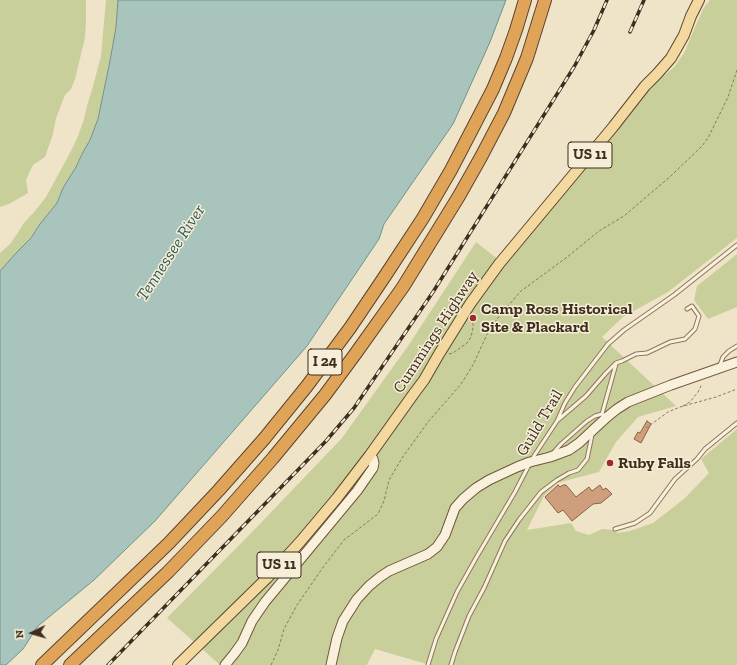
<!DOCTYPE html>
<style>
body{margin:0}
#map{position:relative;width:737px;height:665px;overflow:hidden;background:#f0e4c8;font-family:"Zilla Slab",serif}
canvas{display:block}
.north{position:absolute;left:12px;top:613px;width:40px;height:40px;-webkit-text-stroke:3px #f7eed8;paint-order:stroke;rotate:265deg;font-size:11px;font-weight:700;line-height:16px;text-align:center;color:#3d2e20}
.north::after{content:'';display:block;margin:auto;width:14px;height:18px;background:#3d2e20;clip-path:polygon(50% 0,100% 100%,50% 72%,0 100%)}
</style>
<div id="map">
<canvas width="737" height="665"></canvas>
<div class="north">N</div>
</div>
<script>
const c = document.querySelector('canvas').getContext('2d');
c.lineJoin = 'round';
function paint(path, color) { c.fillStyle = color; c.fill(path, 'evenodd'); }
const toPath = rows => new Path2D(rows.map(r => 'M' + r).join(''));
function stroke(path, color, width, dash) { c.strokeStyle = color; c.lineWidth = width; c.lineCap = dash ? 'butt' : 'round'; c.setLineDash(dash || []); c.stroke(path); }
function label(font, color, halo, rows, align = 'center') {
  c.font = font + ' "Zilla Slab",serif'; c.lineWidth = 3; c.setLineDash([]); c.textBaseline = 'middle'; c.strokeStyle = halo; c.fillStyle = color; for (const [text, x, y, turn = 0] of rows) {
    c.save(); c.translate(x, y); c.rotate((+turn || 0) * Math.PI / 180); c.textAlign = isNaN(turn) ? turn : align; if (halo) c.strokeText(text, 0, 0); c.fillText(text, 0, 0); c.restore();
  }
}
paint(toPath([
 [0,0,86,0,86,21,85,38,75,79,71,89,65,95,56,118,53,134,45,157,33,165,26,180,28,193,9,204,0,207],
 [106,0,118,0,116,27,110,61,98,119,90,140,82,154,76,167,63,188,57,203,40,224,31,238,17,252,0,271,0,253,10,244,19,231,23,224,35,211,46,197,72,149,78,136,84,119,88,102,92,90,101,56],
 [710,0,737,0,737,238,668,292,623,317,602,337,676,406,638,417,616,442,599,472,557,483,544,496,527,530,571,523,576,531,589,535,602,529,613,530,618,533,630,531,653,523,685,498,709,473,701,459,737,429,737,665,430,665,375,649,367,665,220,665,167,618,256,528,342,438,408,346,476,242,504,264,631,109,658,81,675,66,684,53,703,9],
 [737,254,737,307,708,319,694,300,697,286]
]), '#c9cf9b');
const water = toPath([
 [118,0,506,0,490,42,453,124,384,224,379,239,307,346,155,521,94,580,38,626,23,649,6,665,0,665,0,271,17,252,31,238,40,224,57,203,63,188,76,167,82,154,90,140,98,119,110,61,116,27,118,0]
]);
paint(water, '#a9c4bc');
stroke(water, '#6f938a', 1);
const building = toPath([
 [647,421,651,424,641,443,634,439,638,432,640,433,647,421],
 [558,485,560,487,563,485,566,485,576,497,589,487,592,491,600,485,603,490,606,488,612,494,601,503,593,504,572,521,563,510,558,513,545,497,558,485]
]);
paint(building, '#cf9f7d');
stroke(building, '#8d5f41', 1);
const service = toPath([
 [720,365,723,357,729,351,737,346],
 [602,414,616,364],
 [558,420,586,396,606,373,616,363,622,361,636,354,647,353,670,342,685,339,695,329,699,316,692,306,687,309],
 [554,452,561,444,587,421,595,416,602,414,607,417],
 [532,459,557,421,565,403,575,387,608,344,624,330,674,295,737,245],
 [615,529,635,523,650,513,675,479,697,459,705,449,737,423],
 [428,665,436,639,457,592,476,558,515,492,529,465],
 [451,665,455,652,469,616,484,588,505,541,519,520,541,492,557,480,569,473,578,470,587,459,592,435]
]);
const secondary = toPath([
 [225,665,234,654,242,643,252,621,265,602,357,491,373,468,374,463,373,459,370,455],
 [331,665,337,638,343,621,357,599,369,586,380,577,389,571,428,554,437,547,445,535,455,508,463,499,476,488,489,480,517,467,530,462,550,457,569,450,579,443,607,417,617,409,628,402,671,385,737,362]
]);
const primary = toPath([
 [178,665,267,578,300,542,337,498,370,455,415,392,424,380,439,354,470,304,499,264,613,127,645,86,657,74,671,58,684,35,691,16,699,0]
]);
const motorway = toPath([
 [42,665,169,543,219,490,264,439,307,386,350,328,385,276,423,218,451,170,493,89,506,58,516,30,525,0],
 [70,665,168,572,222,516,273,458,325,395,356,353,403,287,459,196,481,157,504,113,527,58,545,0]
]);
stroke(service, '#8d765c', 5);
stroke(secondary, '#6f573f', 11);
stroke(primary, '#5b4430', 12);
stroke(motorway, '#5b4430', 14);
stroke(toPath([
 [449,354,453,353,467,343,471,337,473,328,473,315],
 [683,406,690,402,698,392,702,384],
 [646,428,668,412,680,407,716,397,737,389],
 [271,665,278,650,284,629,297,605,324,566,344,540,378,514,384,501,389,480,402,458,428,422,461,384,473,365,489,330,501,314,521,291,566,258,599,231,624,216,672,175,702,146,708,138,728,97,737,70]
]), '#8d765c', 1, [3, 2]);
stroke(service, '#faf1dc', 3);
stroke(secondary, '#faf1dc', 9);
stroke(primary, '#f3d9a0', 10);
stroke(motorway, '#e0a458', 12);
const rail = toPath([
 [630,32,644,0],
 [108,665,293,475,326,441,354,408,433,292,574,67,594,30,607,0]
]);
stroke(rail, '#3d2e20', 3.5);
stroke(rail, '#f7eed8', 2, [6]);
for (const [x, y, r, color] of [
 [473,318,4,"#9e2a2b"],
 [610,463,4,"#9e2a2b"]
]) { const dot = new Path2D(); dot.arc(x, y, r, 0, 2 * Math.PI); c.fillStyle = color; c.fill(dot); stroke(dot, '#f7eed8', 1.5); }
for (const [x, y, w] of [
 [590,155,44],
 [325,362,34],
 [279,565,44]
]) { const box = new Path2D(); box.roundRect(x - w / 2, y - 13, w, 26, 3); c.fillStyle = '#f7eed8'; c.fill(box); stroke(box, '#3d2e20', 1); }
label('bold 15px', '#3d2e20', null, [
 ["US 11",590,155],
 ["I 24",325,362],
 ["US 11",279,565]
]);
label('bold 16px', '#3d2e20', '#f7eed8', [
 ["Camp Ross Historical",481,309],
 ["Site & Plackard",481,327],
 ["Ruby Falls",618,463]
], 'left');
label('16px', '#3d2e20', '#f7eed8', [
 ["Cummings Highway",436,332,-57],
 ["Guild Trail",540,423,-59]
]);
label('italic 17px', '#2f5d5a', '#f7eed8', [
 ["Tennessee River",171,253,-57]
]);
</script>
